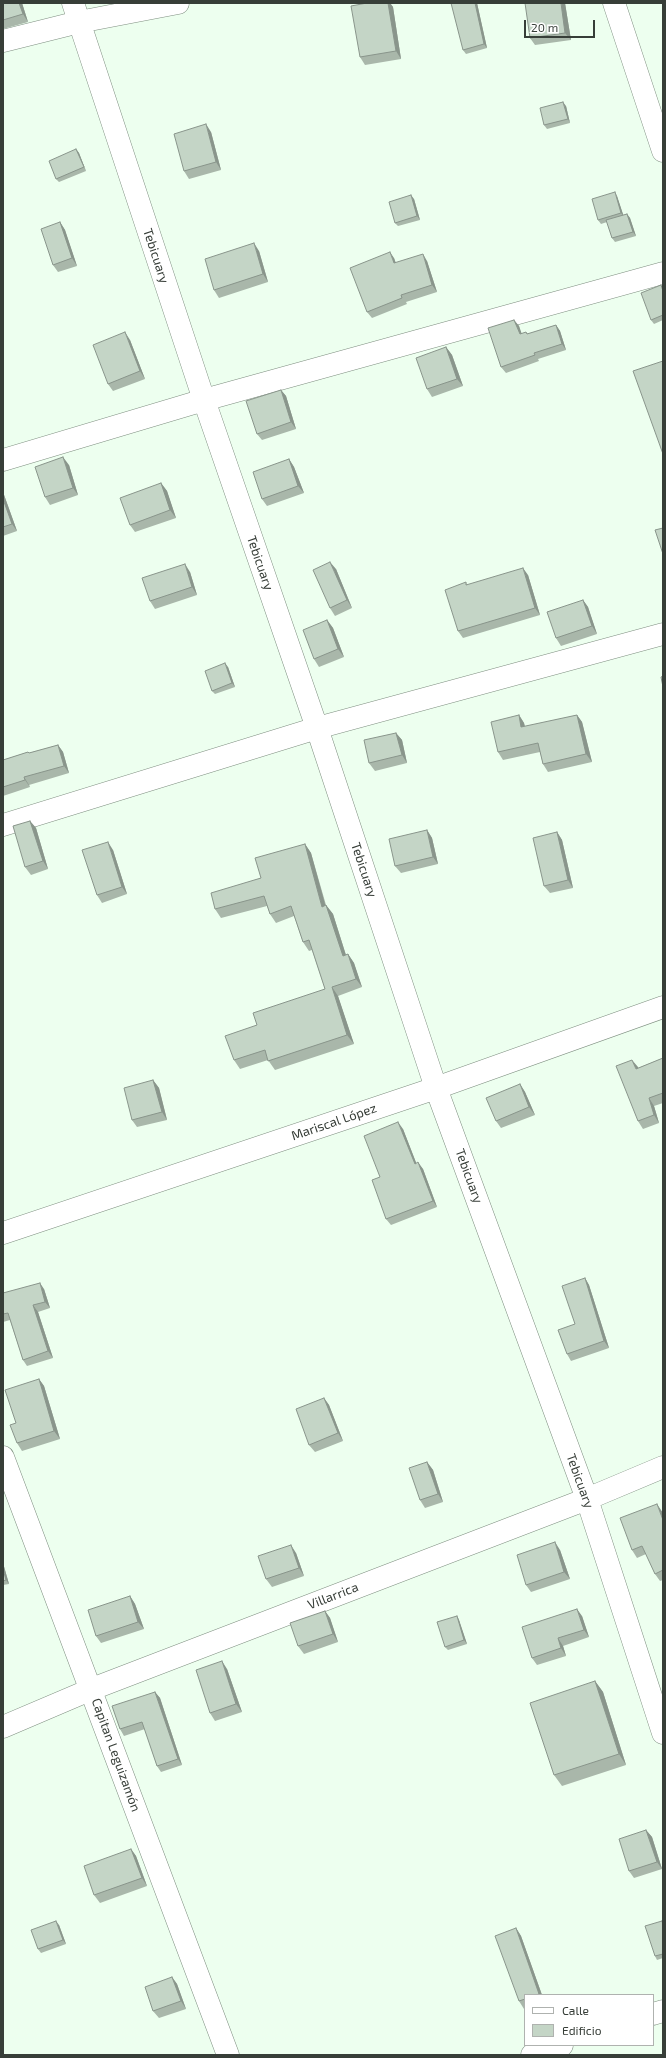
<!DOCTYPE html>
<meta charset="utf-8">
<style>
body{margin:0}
#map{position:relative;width:666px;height:2058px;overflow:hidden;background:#edffef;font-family:"Exo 2",sans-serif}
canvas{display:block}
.frame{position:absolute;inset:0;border:4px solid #373e38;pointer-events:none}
.legend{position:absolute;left:524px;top:1994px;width:130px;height:52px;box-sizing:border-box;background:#fff;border:1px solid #afb2af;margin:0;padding:5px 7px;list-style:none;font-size:12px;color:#373e38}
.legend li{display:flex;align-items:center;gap:8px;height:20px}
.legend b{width:20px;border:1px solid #afb2af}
.scale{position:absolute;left:524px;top:20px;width:71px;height:18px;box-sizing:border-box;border:2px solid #373e38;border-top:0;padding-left:5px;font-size:12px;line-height:14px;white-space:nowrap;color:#373e38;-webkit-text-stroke:3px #fff;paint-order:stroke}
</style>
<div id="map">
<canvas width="666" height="2058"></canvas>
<div class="frame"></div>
<ul class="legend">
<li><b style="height:5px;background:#fff"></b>Calle</li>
<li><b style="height:11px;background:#c4d5c6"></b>Edificio</li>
</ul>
<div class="scale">20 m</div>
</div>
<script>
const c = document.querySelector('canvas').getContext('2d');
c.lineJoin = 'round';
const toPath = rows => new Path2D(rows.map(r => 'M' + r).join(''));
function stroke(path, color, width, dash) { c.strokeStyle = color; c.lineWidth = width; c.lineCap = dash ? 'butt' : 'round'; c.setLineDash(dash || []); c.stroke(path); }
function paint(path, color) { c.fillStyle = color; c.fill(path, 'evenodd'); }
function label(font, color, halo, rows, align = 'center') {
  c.font = font + ' "Exo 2",sans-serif'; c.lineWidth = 3; c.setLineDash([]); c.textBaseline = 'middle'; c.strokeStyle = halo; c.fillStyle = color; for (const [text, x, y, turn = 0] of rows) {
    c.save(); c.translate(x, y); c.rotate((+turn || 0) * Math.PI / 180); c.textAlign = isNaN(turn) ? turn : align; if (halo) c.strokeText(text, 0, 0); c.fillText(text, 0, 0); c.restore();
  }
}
const street = toPath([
 [73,3,204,400,317,728,436,1088,587,1499,663,1733],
 [614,3,663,151],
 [3,41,79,22,178,3],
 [3,460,204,400,663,273],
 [3,825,317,728,663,634],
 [3,1233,436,1088,663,1007],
 [3,1457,228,2055],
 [3,1727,92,1689,587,1499,663,1467],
 [653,2014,663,2011],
 [532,2055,562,2045]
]);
stroke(street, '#7f8f81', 23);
stroke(street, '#fff', 22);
paint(toPath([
 [3,3,22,3,28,22,3,29],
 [367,3,390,3,393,7,401,59,365,65,360,57],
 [477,3,487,48,466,54,463,50],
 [565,3,571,40,535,45,530,38],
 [566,106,570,123,547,129,544,125],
 [211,132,221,170,189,179,184,171],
 [76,149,79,153,86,171,59,182,56,179],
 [617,196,623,215,627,214,630,218,636,236,615,242,612,238,607,222,601,224,598,220],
 [414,199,420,220,398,226,395,223],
 [60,222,65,230,77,266,58,272,53,265],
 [259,251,268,282,219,298,214,290],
 [394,258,396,263,427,261,437,292,406,302,407,304,372,318,367,312],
 [663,288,663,320,654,324,651,320],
 [514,320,519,326,521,334,526,332,528,334,556,325,560,331,566,350,538,359,539,361,506,373,501,367],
 [130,340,145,379,113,391,108,384],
 [446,347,452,355,463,386,432,397,427,389],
 [281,390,286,396,296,429,262,440,257,434],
 [289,459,294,467,304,493,267,506,262,499],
 [69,465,78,495,50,505,45,497],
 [161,483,167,491,176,518,135,532,130,525],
 [3,492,17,531,3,536],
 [336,569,352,608,335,616,330,608],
 [190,572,197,595,155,609,150,601],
 [528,575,540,615,463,638,458,631,466,582,467,585],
 [583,600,588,607,597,634,561,646,556,638],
 [327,620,333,628,344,657,319,667,314,659],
 [228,667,235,687,215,694,212,691],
 [519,715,524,723,525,727,577,715,582,722,592,762,548,772,543,764,540,752,503,760,498,752],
 [396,733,402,740,407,763,375,771,369,763],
 [58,745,63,752,69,773,29,785,30,787,3,796,3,760,28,752,29,753],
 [30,821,36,828,48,869,31,875,25,867],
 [427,830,432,838,438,864,401,873,395,866],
 [557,832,562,840,573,888,550,893,544,886],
 [305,844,311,853,326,905,333,914,346,955,348,954,354,963,362,987,338,996,354,1044,275,1070,268,1060,240,1069,234,1060,257,1025,325,989,312,950,309,951,303,942,294,916,276,923,270,914,267,906,221,918,215,909,261,878],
 [113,850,127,894,102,903,97,895],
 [663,1058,663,1103,654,1106,659,1123,643,1129,638,1121,638,1068],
 [153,1080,159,1088,167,1120,137,1127,132,1120],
 [520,1084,525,1092,535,1115,501,1128,496,1121],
 [403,1129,416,1163,423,1169,437,1207,391,1225,386,1219,380,1177],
 [585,1278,589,1285,609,1348,571,1361,567,1354,575,1324],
 [44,1289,50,1308,38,1312,53,1358,27,1366,23,1360,10,1320,3,1322,3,1293],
 [39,1379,44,1386,60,1439,22,1451,17,1443,16,1423],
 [324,1398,329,1405,343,1441,315,1452,309,1445],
 [427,1462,433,1470,443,1502,425,1508,420,1500],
 [662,1511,663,1513,663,1580,660,1581,655,1574,646,1554,637,1558,632,1550],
 [560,1550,570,1579,531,1592,526,1585],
 [296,1553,304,1576,272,1587,266,1579],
 [3,1563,9,1584,3,1585],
 [130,1596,135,1604,144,1629,101,1643,96,1636],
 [325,1611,330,1618,338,1642,304,1654,298,1646],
 [457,1616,459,1620,467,1644,448,1650,445,1647],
 [582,1616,589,1637,563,1646,566,1656,537,1665,532,1658],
 [227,1669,242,1712,215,1721,210,1713],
 [595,1681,603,1692,626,1765,562,1786,554,1775],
 [155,1692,160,1698,182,1765,161,1772,157,1766,145,1729,124,1736,120,1729],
 [646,1830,652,1837,662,1869,634,1878,629,1871],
 [131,1849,136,1856,147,1886,100,1903,94,1895],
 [662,1921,663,1923,663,1958,657,1960,655,1956],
 [59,1925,66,1944,41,1953,38,1949],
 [516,1928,521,1936,542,1995,525,1995,525,2008,524,2009,519,2001],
 [172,1977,177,1984,186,2009,159,2018,153,2011]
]), '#a9b7aa');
paint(toPath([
 [19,3,22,3,28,22,23,14],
 [388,3,390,3,393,7,401,59,396,51],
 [475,3,477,3,487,48,484,44],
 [561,3,565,3,571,40,565,33],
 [563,102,566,106,570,123,568,119],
 [206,124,211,132,221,170,216,162],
 [76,149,79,153,86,171,84,167],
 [615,192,617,196,624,217,621,213],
 [411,195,414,199,420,220,417,216],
 [627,214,630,218,636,236,633,232],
 [60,222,65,230,77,266,72,258],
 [254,243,259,251,268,282,263,274],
 [390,252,394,258,398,270,394,263],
 [423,254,427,261,437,292,432,285],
 [514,320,519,326,524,340,520,334],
 [556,325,560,331,566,350,562,344],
 [125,332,130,340,145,379,140,371],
 [446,347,452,355,463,386,457,379],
 [281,390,286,396,296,429,291,422],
 [63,457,69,465,78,495,73,488],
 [289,459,294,467,304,493,298,486],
 [161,483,167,491,176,518,170,510],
 [3,492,17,531,12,524,3,499],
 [330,562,336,569,352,608,347,600],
 [185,564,190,572,197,595,192,587],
 [523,568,528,575,540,615,535,608],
 [583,600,588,607,597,634,592,626],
 [327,620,333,628,344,657,338,649],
 [225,663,228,667,235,687,232,683],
 [519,715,524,723,527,735,521,727],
 [577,715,582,722,592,762,586,754],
 [396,733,402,740,407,763,402,755],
 [58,745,63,752,69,773,64,766],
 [24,777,29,785,30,787,25,780],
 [30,821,36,828,48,869,43,861],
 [427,830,432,838,438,864,433,857],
 [557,832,562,840,573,888,568,880],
 [108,842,113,850,127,894,122,887],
 [305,844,311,853,328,915,322,907],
 [326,905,333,914,349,965,343,956],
 [348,954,354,963,362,987,356,979],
 [332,987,338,996,354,1044,347,1035],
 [632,1060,638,1067,641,1076,636,1069],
 [153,1080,159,1088,167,1120,162,1112],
 [520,1084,525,1092,535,1115,529,1107],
 [649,1098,654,1106,659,1123,654,1115],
 [398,1122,403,1129,419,1170,415,1164],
 [418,1162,423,1169,437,1207,433,1201],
 [585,1278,589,1285,609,1348,604,1341],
 [40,1283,44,1289,50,1308,45,1302],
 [33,1305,38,1312,53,1358,48,1351],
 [39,1379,44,1386,60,1439,54,1431],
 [324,1398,329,1405,343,1441,338,1433],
 [427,1462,433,1470,443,1502,438,1494],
 [657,1504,663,1513,663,1520],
 [555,1542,560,1550,570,1579,564,1572],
 [291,1545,296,1553,304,1576,299,1568],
 [3,1563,9,1584,6,1580,3,1569],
 [130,1596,135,1604,144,1629,138,1622],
 [577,1609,582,1616,589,1637,584,1630],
 [325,1611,330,1618,338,1642,333,1634],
 [457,1616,459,1620,467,1644,464,1640],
 [558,1638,563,1646,566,1656,561,1648],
 [222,1661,227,1669,242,1712,236,1704],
 [595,1681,603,1692,626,1765,619,1754],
 [155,1692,160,1698,182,1765,178,1759],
 [646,1830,652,1837,662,1869,657,1862],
 [131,1849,136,1856,147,1886,142,1878],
 [56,1921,59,1925,66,1944,63,1940],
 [516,1928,521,1936,542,1995,540,1995,539,1994],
 [172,1977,177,1984,186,2009,181,2001]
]), '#89958b');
const building = toPath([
 [3,3,19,3,23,14,3,20,3,3],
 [367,3,388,3,396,51,360,57,351,6,367,3],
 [451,3,475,3,484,44,463,50,451,3],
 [525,3,561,3,565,33,530,38,525,3],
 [563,102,568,119,544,125,540,108,563,102],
 [206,124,216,162,184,171,174,134,206,124],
 [76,149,84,167,56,179,49,161,76,149],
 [615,192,621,213,598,220,592,199,615,192],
 [411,195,417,216,395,223,389,202,411,195],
 [627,214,633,232,612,238,606,220,627,214],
 [60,222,72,258,53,265,41,229,60,222],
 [254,243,263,274,214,290,205,259,254,243],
 [390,252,394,263,423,254,432,285,401,295,402,298,367,312,350,268,390,252],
 [661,285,663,291,663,315,651,320,641,293,661,285],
 [514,320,520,334,526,332,527,334,556,325,562,344,534,353,535,355,501,367,488,328,514,320],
 [125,332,140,371,108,384,93,345,125,332],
 [446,347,457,379,427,389,416,358,446,347],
 [663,361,663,454,633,371,663,361],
 [281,390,291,422,257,434,246,401,281,390],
 [63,457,73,488,45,497,35,467,63,457],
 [289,459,298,486,262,499,253,472,289,459],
 [161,483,170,510,130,525,120,498,161,483],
 [3,499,12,524,3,527,3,499],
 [663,528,663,554,655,530,663,528],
 [330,562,347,600,330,608,313,570,330,562],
 [185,564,192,587,150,601,142,578,185,564],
 [523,568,535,608,458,631,445,590,466,582,466,585,523,568],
 [583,600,592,626,556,638,547,612,583,600],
 [327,620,338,649,314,659,303,630,327,620],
 [225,663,232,683,212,691,205,671,225,663],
 [663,676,663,687,661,677,663,676],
 [519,715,521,727,577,715,586,754,543,764,538,743,498,752,491,722,519,715],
 [396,733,402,755,369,763,364,740,396,733],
 [58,745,64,766,24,777,25,780,3,787,3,760,28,752,29,753,58,745],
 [30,821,43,861,25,867,13,826,30,821],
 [427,830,433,857,395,866,389,839,427,830],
 [557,832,568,880,544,886,533,838,557,832],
 [108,842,122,887,97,895,82,850,108,842],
 [305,844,322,907,326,905,343,956,348,954,356,979,332,987,347,1035,268,1061,265,1050,234,1060,225,1036,257,1025,253,1013,325,989,309,940,303,942,291,906,270,914,264,896,215,909,211,893,261,878,255,858,305,844],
 [663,1058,663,1093,649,1098,654,1115,638,1121,616,1066,632,1060,636,1069,663,1058],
 [153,1080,162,1112,132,1120,124,1088,153,1080],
 [520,1084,529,1107,496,1121,486,1098,520,1084],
 [398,1122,415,1164,418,1162,433,1201,386,1219,372,1180,380,1177,364,1136,398,1122],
 [585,1278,604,1341,567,1354,558,1330,575,1324,562,1286,585,1278],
 [40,1283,45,1302,33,1305,48,1351,23,1360,8,1313,3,1314,3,1293,40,1283],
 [39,1379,54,1431,17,1443,10,1425,16,1423,5,1390,39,1379],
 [324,1398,338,1433,309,1445,296,1409,324,1398],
 [427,1462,438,1494,420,1500,409,1468,427,1462],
 [657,1504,663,1520,663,1570,655,1574,642,1546,632,1550,620,1518,657,1504],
 [555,1542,564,1572,526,1585,517,1555,555,1542],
 [291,1545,299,1568,266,1579,258,1556,291,1545],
 [3,1569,6,1580,3,1581,3,1569],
 [130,1596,138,1622,96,1636,88,1610,130,1596],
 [577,1609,584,1630,558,1638,561,1648,532,1658,522,1627,577,1609],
 [325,1611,333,1634,298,1646,290,1623,325,1611],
 [457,1616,464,1640,445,1647,437,1622,457,1616],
 [222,1661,236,1704,210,1713,196,1670,222,1661],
 [595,1681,619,1754,554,1775,530,1703,595,1681],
 [155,1692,178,1759,157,1766,142,1722,120,1729,112,1706,155,1692],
 [646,1830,657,1862,629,1871,619,1839,646,1830],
 [131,1849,142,1878,94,1895,84,1866,131,1849],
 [56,1921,63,1940,38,1949,31,1930,56,1921],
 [662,1921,663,1925,663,1954,655,1956,645,1926,662,1921],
 [516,1928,539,1994,536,1995,525,1995,525,1999,519,2001,495,1936,516,1928],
 [172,1977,181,2001,153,2011,145,1987,172,1977]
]);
paint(building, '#c4d5c6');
stroke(building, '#89958b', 1);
label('13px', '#373e38', '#fff', [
 ["Tebicuary",156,256,72],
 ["Tebicuary",260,563,71],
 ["Tebicuary",364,870,72],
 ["Mariscal López",334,1122,-19],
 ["Tebicuary",469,1176,70],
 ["Tebicuary",580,1481,70],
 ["Villarrica",333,1596,-21],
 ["Capitan Leguizamón",116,1755,70]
]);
</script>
